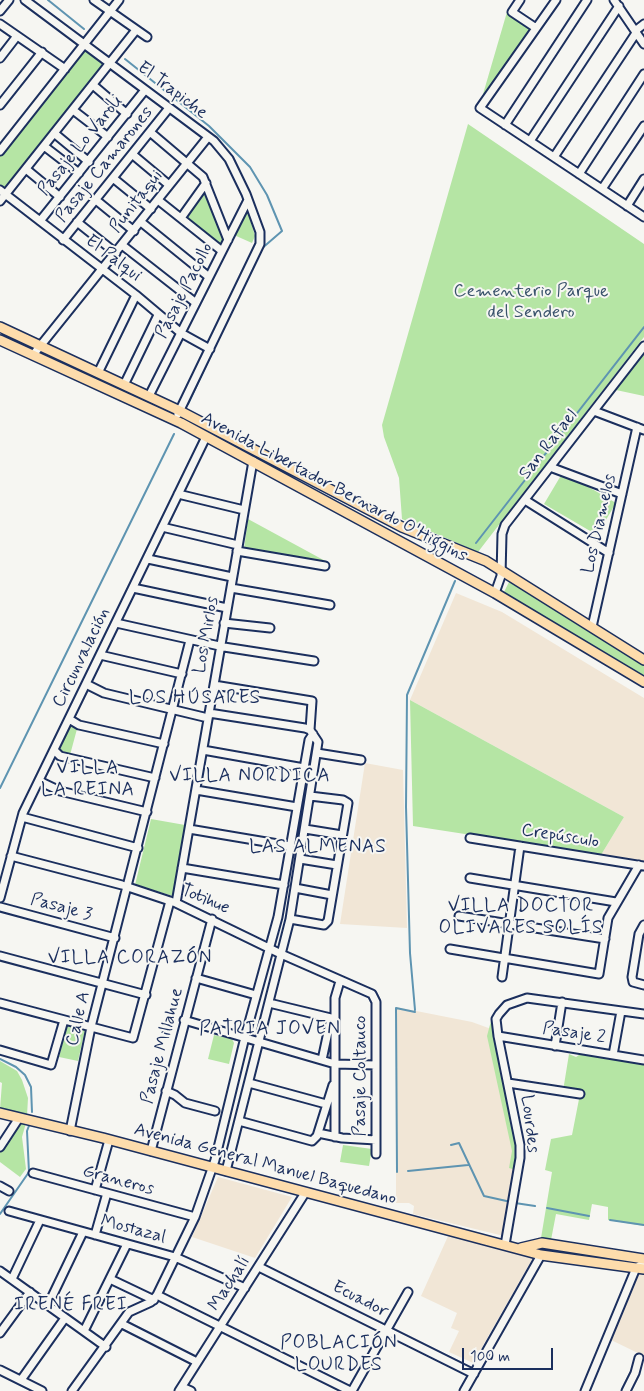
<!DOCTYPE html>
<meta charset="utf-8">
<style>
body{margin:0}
#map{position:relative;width:644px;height:1391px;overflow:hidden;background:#f6f6f2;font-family:Mynerve,sans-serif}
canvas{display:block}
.scale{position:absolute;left:462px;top:1348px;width:91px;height:22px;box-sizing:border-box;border:2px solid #1b2f5e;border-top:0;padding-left:6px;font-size:15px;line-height:18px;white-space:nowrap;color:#1b2f5e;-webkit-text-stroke:4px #f6f6f2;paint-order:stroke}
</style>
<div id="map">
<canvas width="644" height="1391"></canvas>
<div class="scale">100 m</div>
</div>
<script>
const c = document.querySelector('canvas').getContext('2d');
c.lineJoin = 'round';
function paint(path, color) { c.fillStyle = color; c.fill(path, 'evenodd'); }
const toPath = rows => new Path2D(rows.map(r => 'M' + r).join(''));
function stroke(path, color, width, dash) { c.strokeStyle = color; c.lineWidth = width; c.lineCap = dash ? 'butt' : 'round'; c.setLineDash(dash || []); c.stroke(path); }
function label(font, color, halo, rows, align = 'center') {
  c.font = font + ' Mynerve,sans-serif'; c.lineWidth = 4; c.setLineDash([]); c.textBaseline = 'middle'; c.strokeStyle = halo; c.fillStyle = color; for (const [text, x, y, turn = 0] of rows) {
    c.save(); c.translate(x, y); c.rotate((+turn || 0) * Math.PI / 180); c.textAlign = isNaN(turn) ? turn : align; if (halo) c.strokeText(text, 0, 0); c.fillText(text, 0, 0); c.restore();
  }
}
paint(toPath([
 [456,593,502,612,644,698,644,862,601,855,624,817,410,700],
 [365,763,403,770,407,928,340,924],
 [396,1007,472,1022,494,1030,517,1167,504,1236,413,1214,414,1206,409,1203,396,1203],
 [218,1177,292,1197,255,1258,192,1237],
 [449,1234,534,1256,473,1363,449,1352,459,1331,451,1328,457,1313,421,1296],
 [637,1273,644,1274,644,1356,609,1339]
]), '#f1e6d6');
paint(toPath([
 [507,12,532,28,481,101],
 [87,48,108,64,0,198,0,154],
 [468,124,644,244,644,337,478,552,402,519,399,478,384,437,382,425],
 [205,190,223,241,220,247,184,219],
 [247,209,255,236,252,243,234,235],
 [644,354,644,396,616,390],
 [563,472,616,503,597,535,544,504],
 [248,519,329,563,244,549],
 [510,580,644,664,644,676,503,594],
 [410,700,624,817,601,855,413,826],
 [71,724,77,729,70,755,59,749],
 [151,819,185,825,173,896,135,885],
 [492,1017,518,1146,516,1170,509,1168,512,1151,487,1036],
 [67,1026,85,1030,78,1061,59,1057],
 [214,1035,232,1039,234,1043,229,1064,208,1059],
 [585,1051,644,1061,644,1226,608,1220,608,1207,592,1204,589,1220,556,1214,551,1240,541,1238,552,1172,545,1170,551,1139,572,1135,580,1094,563,1091,569,1054,576,1057],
 [0,1061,17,1071,22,1080,28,1098,27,1116,0,1109,2,1083,0,1082],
 [18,1121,26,1123,22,1137,26,1169,20,1177,0,1162,0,1147],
 [343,1145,372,1149,369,1166,340,1162]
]), '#b5e5a4');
stroke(toPath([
 [48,0,84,29],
 [125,59,209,126,250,167,267,195,282,231,260,250],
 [188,404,224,327],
 [476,543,644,327],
 [0,788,174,434],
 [415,1010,410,953,406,807,407,695,455,581],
 [0,1059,16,1067,25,1075,31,1087,32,1112],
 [451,1145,459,1143,484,1196,511,1202],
 [408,1171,468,1165],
 [397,1172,396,1008,415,1012],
 [515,1203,535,1206],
 [547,1208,589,1216],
 [0,1214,29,1172,27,1131,30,1123],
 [610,1220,644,1225]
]), '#5e94b1', 2);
const minor = toPath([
 [25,0,214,141,229,159,246,194,260,232,260,244,178,414],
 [94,0,147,37],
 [520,0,512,12,536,28],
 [556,0,480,108,644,217],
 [614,0,644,44],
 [0,11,9,0],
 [0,24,65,69],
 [635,31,644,24],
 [0,58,17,36],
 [93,85,127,114],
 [0,105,42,52],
 [73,110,108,137],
 [505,125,587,0],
 [150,132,203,177,228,240],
 [54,133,89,162],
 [530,141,619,6],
 [44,146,79,173],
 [0,151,119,0],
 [132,154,169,185],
 [554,157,636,33],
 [26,169,60,197],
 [579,174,644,74],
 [113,178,151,209],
 [602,189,644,126],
 [0,190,136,295,181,333,210,349],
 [96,200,134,231],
 [158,200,222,251],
 [0,201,136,30],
 [627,206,644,179],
 [181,218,206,183],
 [40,221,145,90],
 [77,222,116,253],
 [141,222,209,277],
 [63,240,169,108],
 [122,245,196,303],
 [33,355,208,137],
 [98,373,136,295],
 [124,385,158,315],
 [149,396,248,200],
 [594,411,644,430],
 [550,467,622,494],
 [178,494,244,510],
 [525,500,609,553],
 [162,527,238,545],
 [237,551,325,566],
 [148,559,232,577],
 [133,588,227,608],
 [231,588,330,605],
 [495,593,501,576,502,534,505,525,644,346],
 [116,623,224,647,314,661],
 [224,623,270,628],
 [592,627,637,427],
 [100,655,182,674],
 [86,684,104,693,208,718],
 [214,685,312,701,310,730],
 [209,713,305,728,310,730,318,742,290,919,226,1171],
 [69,719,79,725,164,744],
 [54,750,60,756,155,778],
 [203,750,304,768],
 [317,753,361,760],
 [39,781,60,791,147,812],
 [196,790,297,807],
 [22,817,138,848],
 [189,829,290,846],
 [305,829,342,835],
 [470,838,644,866],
 [11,856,122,885,176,903,281,954,372,994,376,1002,376,1154],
 [300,859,337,865],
 [182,868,284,885],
 [470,878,616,902],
 [295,888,332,895],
 [0,898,23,813,206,437],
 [176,903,253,461],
 [0,907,115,938],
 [459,916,605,939],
 [290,919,324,925,328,921,348,803,343,800,310,796],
 [644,925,639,934,632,977,633,982,644,985],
 [450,949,599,974,608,918,639,865],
 [0,956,146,995],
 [502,977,520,846],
 [196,978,256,995],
 [0,1003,133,1038,170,901],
 [269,1003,335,1019],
 [184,1020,335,1064,376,1065],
 [498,1036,644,1060],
 [555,1046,562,1002],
 [0,1050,51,1065,64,1020],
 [613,1055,621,1011],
 [322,1060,331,1018],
 [249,1083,326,1104],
 [508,1083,580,1094],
 [166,1091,175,1095,185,1103,215,1111],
 [239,1121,312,1141,317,1136,333,1085],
 [70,1131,91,1027,190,640],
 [318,1133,342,1138,376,1140],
 [335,1137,335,998,340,981],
 [0,1147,19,1118],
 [151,1151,212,919],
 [33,1173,195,1217],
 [0,1186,9,1191],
 [95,1190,109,1140],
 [9,1211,175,1257,245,1288],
 [95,1235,107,1193],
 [505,1245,520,1158,520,1145,498,1036,496,1019,499,1014,507,1005,527,998,644,1014],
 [259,1267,474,1374],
 [0,1271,106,1347],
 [12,1279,40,1220],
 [110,1279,154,1300],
 [157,1295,350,1391],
 [48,1305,83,1232],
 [122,1324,197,1362],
 [84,1331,127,1244],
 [0,1333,30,1292],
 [0,1370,42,1391],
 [21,1380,65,1318],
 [182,1387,191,1391],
 [72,1391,129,1312,151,1302,157,1295,195,1217,215,1160,245,1037,278,917,309,740,313,734],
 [179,1391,305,1193],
 [352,1391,408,1292],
 [464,1391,541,1255],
 [585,1391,636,1268,644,1263],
 [626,1391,635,1373,639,1358]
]);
const major = toPath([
 [0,327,180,411,402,527,486,561,644,660],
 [0,340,181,423,495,593,644,682],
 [0,1113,103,1138,541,1255,644,1269],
 [521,1248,542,1243,644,1259]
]);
stroke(minor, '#1b2f5e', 11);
stroke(major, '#1b2f5e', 12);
stroke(minor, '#f6f6f2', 7);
stroke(major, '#fddcac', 9);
label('18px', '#1b2f5e', '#f6f6f2', [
 ["El Trapiche",172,91,37],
 ["Pasaje Lo Varoli",81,146,-51],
 ["Pasaje Camarones",105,165,-51],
 ["Punitaqui",137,202,-52],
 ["El Palqui",113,259,37],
 ["Pasaje Pacollo",185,291,-63],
 ["San Rafael",549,445,-52],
 ["Avenida Libertador Bernardo O'Higgins",334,488,28],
 ["Los Diamelos",600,524,-77],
 ["Los Mirlos",207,635,-80],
 ["Circunvalación",82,658,-64],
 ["Crepúsculo",560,837,9],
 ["Totihue",205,900,23],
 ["Pasaje 3",61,908,15],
 ["Calle A",79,1019,-77],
 ["Pasaje 2",574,1034,9],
 ["Pasaje Millahue",163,1046,-75],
 ["Pasaje Coltauco",361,1076,-90],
 ["Lourdes",529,1124,83],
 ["Avenida General Manuel Baquedano",265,1165,15],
 ["Graneros",118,1181,15],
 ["Mostazal",133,1230,15],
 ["Machalí",230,1284,-57],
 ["Ecuador",360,1300,27]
]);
label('18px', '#3a536c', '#f6f6f2', [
 ["Cementerio Parque",531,292],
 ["del Sendero",531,313]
]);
c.letterSpacing = '1px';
label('19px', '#1b2f5e', '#f6f6f2', [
 ["LOS HÚSARES",195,699],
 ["VILLA",88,769],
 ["LA REINA",88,791],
 ["VILLA NORDICA",250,777],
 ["LAS ALMENAS",318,848],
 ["VILLA DOCTOR",521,907],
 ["OLIVARES SOLÍS",521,929],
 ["VILLA CORAZÓN",130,959],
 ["PATRIA JOVEN",270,1030],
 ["IRENÉ FREI",71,1306],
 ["POBLACIÓN",339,1344],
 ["LOURDES",339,1366]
]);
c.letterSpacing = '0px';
</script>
